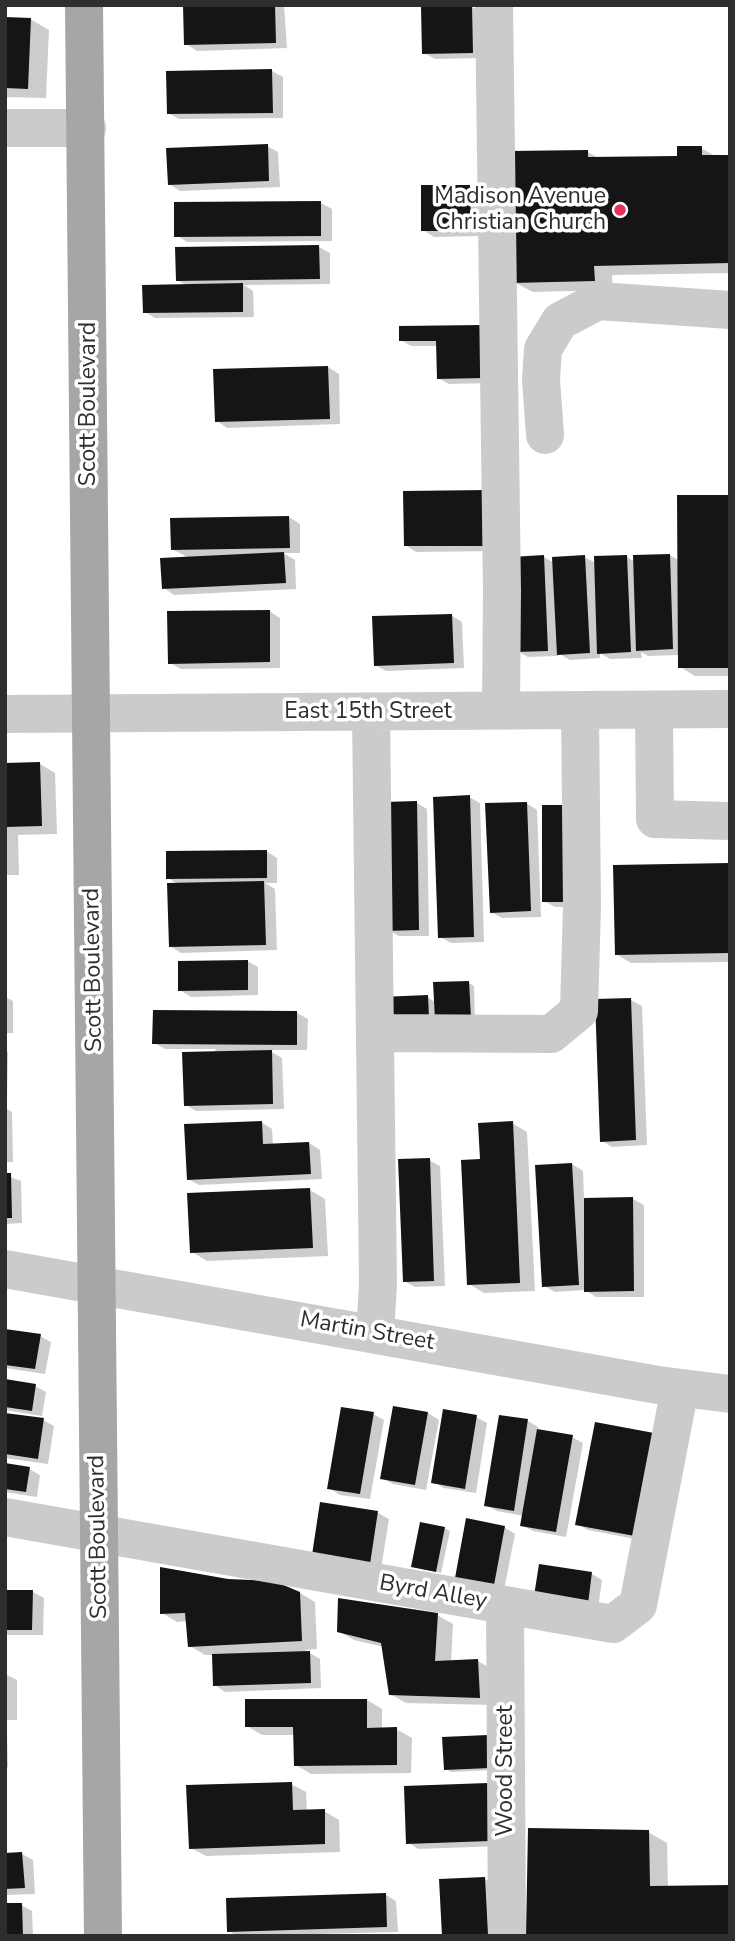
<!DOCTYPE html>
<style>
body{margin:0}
#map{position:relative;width:735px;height:1941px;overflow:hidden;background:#fff;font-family:"Nunito Sans",sans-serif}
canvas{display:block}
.frame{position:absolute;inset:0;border:7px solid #2e2e2e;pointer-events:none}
</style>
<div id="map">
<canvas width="735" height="1941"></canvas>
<div class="frame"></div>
</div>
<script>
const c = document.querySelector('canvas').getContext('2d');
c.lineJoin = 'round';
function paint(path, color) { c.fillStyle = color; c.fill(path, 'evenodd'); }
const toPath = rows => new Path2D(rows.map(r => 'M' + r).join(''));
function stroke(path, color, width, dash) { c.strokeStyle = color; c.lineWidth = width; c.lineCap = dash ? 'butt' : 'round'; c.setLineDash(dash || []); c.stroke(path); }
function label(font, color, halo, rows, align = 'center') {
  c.font = font + ' "Nunito Sans",sans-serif'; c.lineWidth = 7; c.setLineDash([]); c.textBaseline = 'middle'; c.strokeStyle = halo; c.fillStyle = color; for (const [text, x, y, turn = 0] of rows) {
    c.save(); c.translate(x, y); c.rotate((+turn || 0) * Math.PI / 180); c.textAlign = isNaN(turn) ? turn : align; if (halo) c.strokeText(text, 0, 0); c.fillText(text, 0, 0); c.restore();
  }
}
paint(toPath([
 [185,5,284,5,287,48,197,51,186,44],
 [472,7,483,13,484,58,435,59,424,53],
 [5,18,30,19,49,30,46,98,5,97],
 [272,71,283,77,283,118,179,119,168,113],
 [267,146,278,152,280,187,180,191,169,184],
 [701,148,717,157,730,156,730,273,612,275,613,290,533,292,514,282,588,152,600,159,679,157],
 [470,187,481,193,481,236,434,237,423,230],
 [321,203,332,209,332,241,187,242,176,235],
 [319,247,330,253,330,284,244,285,253,291,254,317,155,318,145,312,188,286,177,280],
 [482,326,493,383,449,384,438,378,438,346,411,346,401,340],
 [328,367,339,374,340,424,227,428,217,421],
 [487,492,498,551,416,552,405,545],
 [730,497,730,676,695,676,680,667,680,655,648,656,641,652,642,658,610,659,600,653,600,658,570,660,558,653,558,656,528,657,517,651,544,557,554,563,584,557,596,563,627,557,635,562,670,555,680,561],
 [289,517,300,524,300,553,283,553,295,560,296,589,174,595,164,588,189,558,172,549],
 [269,611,280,618,280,668,181,669,170,663],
 [451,615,462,622,464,668,386,671,375,665],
 [40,764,55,773,57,834,18,835,19,875,5,875,5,765],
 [469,797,480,803,484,942,451,943,440,937],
 [417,803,427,809,429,936,399,936,388,930],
 [526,803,537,810,541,917,502,918,491,912],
 [544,806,587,907,555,907,544,901],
 [266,851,277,858,277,883,265,883,275,889,277,950,181,953,170,946,179,885,168,878],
 [730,865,730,962,631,963,616,954],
 [247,961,258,967,258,995,191,997,180,990],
 [469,983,474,986,475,1020,388,1022,427,997,435,1002],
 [5,997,13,1001,13,1033,5,1033],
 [631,1000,642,1006,647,1145,612,1147,602,1141],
 [297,1013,308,1019,307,1050,268,1050,282,1058,284,1109,196,1111,186,1105,216,1049,165,1049,154,1043],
 [5,1051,8,1052,7,1103,5,1102],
 [5,1108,12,1112,13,1162,5,1162],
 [261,1122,272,1129,273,1145,309,1143,320,1150,322,1179,199,1185,188,1179],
 [512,1123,527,1132,535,1291,484,1293,469,1284],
 [429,1160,440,1166,445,1286,415,1287,404,1281],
 [572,1164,583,1171,584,1199,633,1199,644,1205,644,1297,596,1297,585,1290,555,1292,544,1286],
 [5,1175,21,1181,22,1223,5,1224],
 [310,1190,325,1199,328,1256,207,1261,192,1252],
 [5,1330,40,1336,51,1342,45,1374,5,1368],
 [5,1381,35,1386,46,1392,42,1416,5,1410],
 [394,1408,428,1413,439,1420,426,1490,393,1484,382,1478],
 [373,1414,384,1420,370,1499,340,1495,329,1488],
 [5,1415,43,1420,54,1426,48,1464,5,1458],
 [476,1417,487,1423,476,1493,444,1488,433,1482],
 [500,1417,528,1421,538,1427,538,1431,572,1437,583,1443,566,1537,533,1531,522,1525,524,1516,497,1511,486,1505],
 [653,1434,646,1541,588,1530,577,1524],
 [5,1465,29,1469,40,1475,37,1497,5,1492],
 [321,1504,378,1513,389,1519,381,1569,324,1560],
 [504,1527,515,1534,504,1590,467,1583],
 [444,1528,450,1531,441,1573,413,1566],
 [541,1566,592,1574,602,1580,598,1609],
 [5,1592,33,1592,44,1598,43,1635,5,1635],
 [300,1593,315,1602,317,1649,305,1650,320,1659,321,1688,225,1692,215,1685,214,1655,205,1655,190,1646,188,1621,177,1622,162,1613],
 [437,1615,453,1624,451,1662,478,1661,493,1670,495,1705,406,1703,390,1694,384,1647,354,1640,338,1631],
 [5,1674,17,1680,17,1720,5,1720],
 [367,1700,382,1709,382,1729,396,1729,412,1738,411,1773,311,1774,296,1765,295,1735,262,1735,247,1726],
 [5,1732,7,1733,8,1767,5,1768],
 [493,1739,494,1770,451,1772,446,1769],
 [291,1784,306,1792,307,1812,324,1811,339,1820,340,1852,206,1856,191,1848],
 [487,1785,500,1846,418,1849,408,1842],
 [648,1832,667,1843,668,1887,528,1936],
 [22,1854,33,1860,35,1894,5,1895,5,1855],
 [485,1879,495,1885,498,1936,444,1936],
 [386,1895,396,1901,398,1932,237,1936,229,1931],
 [21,1905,32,1911,33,1936,5,1936]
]), '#0003');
paint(toPath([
 [183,5,275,5,276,43,184,45],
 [472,5,473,53,422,54,421,7],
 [5,17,31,18,28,89,5,88],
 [272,69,273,113,167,114,166,71],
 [268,144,269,181,168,185,166,148],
 [677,146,702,146,702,155,730,155,730,263,594,266,595,281,512,283,510,151,588,150,588,157,677,156],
 [421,185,470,185,471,231,421,231],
 [321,201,321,236,174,237,174,202],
 [319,245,320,279,176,281,175,247],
 [243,283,243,312,143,313,142,285],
 [482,325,483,378,437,379,436,341,399,341,399,326],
 [328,366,330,419,215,422,213,369],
 [487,490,488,546,404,546,403,491],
 [677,495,730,495,730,668,678,668],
 [289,516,290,548,171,550,170,518],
 [284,552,286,583,162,589,160,558],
 [670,554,673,649,636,651,633,555],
 [544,555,548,651,515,652,511,557],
 [585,555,590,653,557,655,552,557],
 [627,555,631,652,597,654,594,556],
 [270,610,270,662,168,664,167,611],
 [452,614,454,663,374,666,372,616],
 [40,762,42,826,5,827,5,763],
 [470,795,474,937,438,938,433,797],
 [417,801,419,930,386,931,384,802],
 [527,802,531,911,490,913,485,803],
 [542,805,576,805,576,902,542,902],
 [267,850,267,878,166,879,166,851],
 [730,863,730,953,615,955,613,865],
 [264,881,266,945,169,947,167,883],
 [248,960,248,990,178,991,178,961],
 [469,981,471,1018,435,1020,433,982],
 [428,995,429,1018,382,1020,381,997],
 [631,998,636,1140,600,1142,595,999],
 [153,1010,297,1011,297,1045,152,1044],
 [272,1050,273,1104,184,1106,182,1052],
 [262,1121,263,1144,309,1142,311,1174,187,1180,184,1124],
 [513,1121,520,1283,467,1285,461,1160,480,1159,478,1123],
 [430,1158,434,1281,403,1282,398,1159],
 [572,1163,579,1285,542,1287,535,1165],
 [5,1173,11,1173,12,1218,5,1218],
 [310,1188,313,1248,190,1253,187,1193],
 [633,1197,634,1291,584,1292,584,1198],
 [5,1329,41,1334,35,1369,5,1365],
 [5,1379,36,1384,32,1411,5,1407],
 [393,1406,428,1412,415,1485,380,1479],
 [341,1407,374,1412,360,1494,327,1489],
 [443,1409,477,1415,465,1489,431,1483],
 [5,1413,44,1418,38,1459,5,1454],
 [499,1415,528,1419,514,1511,484,1506],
 [595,1422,654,1433,635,1536,575,1525],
 [537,1429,573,1435,556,1532,520,1526],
 [5,1463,30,1467,26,1492,5,1489],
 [320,1502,378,1511,370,1564,312,1555],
 [466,1518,505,1526,494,1585,455,1578],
 [420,1522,445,1527,436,1572,411,1567],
 [539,1564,592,1572,588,1604,534,1596],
 [160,1567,228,1579,274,1581,300,1592,302,1641,188,1647,185,1613,160,1614],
 [5,1590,33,1590,32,1630,5,1630],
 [338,1598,438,1613,435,1661,478,1659,480,1698,389,1695,381,1643,337,1632],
 [310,1651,311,1683,213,1686,212,1654],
 [245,1699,367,1699,367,1728,397,1727,397,1765,294,1766,293,1727,245,1727],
 [488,1735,490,1768,444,1770,442,1737],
 [292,1782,293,1810,325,1809,325,1844,189,1849,186,1785],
 [488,1783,490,1841,406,1844,404,1786],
 [528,1828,649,1830,650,1886,730,1885,730,1936,526,1936],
 [22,1852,25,1888,5,1889,5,1853],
 [485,1877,488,1934,442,1936,439,1879],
 [386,1893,387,1927,227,1932,226,1898],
 [5,1903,22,1903,23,1936,5,1936]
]), '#151515');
stroke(toPath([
 [494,5,502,591,501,711],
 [5,128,87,128],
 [545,435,541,379,543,349,560,321,598,301,730,310],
 [654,710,655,819,730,821],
 [371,713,378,1284,375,1334],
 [5,714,730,709],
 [376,1033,551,1034,579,1011,582,906,580,711],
 [5,1269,658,1385,730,1394],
 [5,1517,613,1624,638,1605,680,1388],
 [505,1606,507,1936]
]), '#cbcbcb', 38);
stroke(toPath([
 [84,5,103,1936]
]), '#a6a6a6', 38);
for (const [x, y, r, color] of [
 [620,210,7,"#e23255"]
]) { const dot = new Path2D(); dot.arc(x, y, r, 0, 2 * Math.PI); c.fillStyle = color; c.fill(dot); stroke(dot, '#fff', 2.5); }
label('23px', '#2e2e2e', '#fff', [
 ["Madison Avenue",606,197],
 ["Christian Church",606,223]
], 'right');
label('23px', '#2e2e2e', '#fff', [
 ["Scott Boulevard",89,404,-90],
 ["East 15th Street",368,712],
 ["Scott Boulevard",94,970,-91],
 ["Martin Street",367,1332,10],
 ["Scott Boulevard",99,1537,-91],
 ["Byrd Alley",433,1593,10],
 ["Wood Street",506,1771,-90]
]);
</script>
